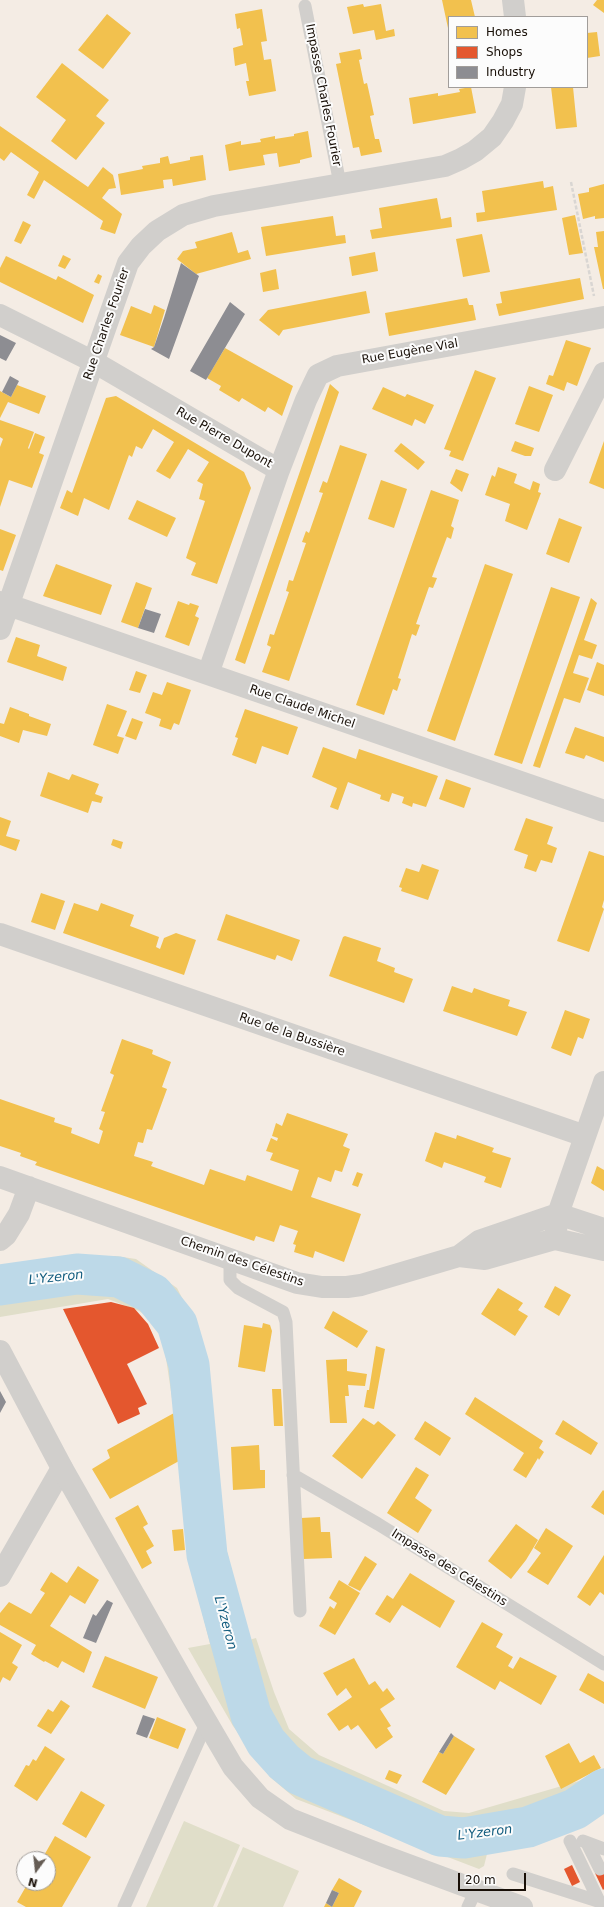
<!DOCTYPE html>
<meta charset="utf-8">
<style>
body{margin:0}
#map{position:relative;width:604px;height:1907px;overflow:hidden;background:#f4ece4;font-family:"DejaVu Sans",sans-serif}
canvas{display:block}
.legend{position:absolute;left:448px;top:16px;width:140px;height:72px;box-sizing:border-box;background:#fcfcfc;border:1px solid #a19d9a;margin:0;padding:5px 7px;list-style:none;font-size:12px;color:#180f07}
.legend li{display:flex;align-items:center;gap:8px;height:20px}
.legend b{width:20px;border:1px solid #a19d9a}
.north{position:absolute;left:16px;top:1851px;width:40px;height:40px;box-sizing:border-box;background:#fcfcfc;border:1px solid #a19d9a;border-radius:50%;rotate:195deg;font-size:11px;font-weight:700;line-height:16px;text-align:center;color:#180f07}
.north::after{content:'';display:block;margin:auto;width:14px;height:18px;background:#655c54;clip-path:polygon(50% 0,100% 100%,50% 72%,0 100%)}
.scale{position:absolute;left:458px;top:1873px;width:68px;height:18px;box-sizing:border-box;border:2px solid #180f07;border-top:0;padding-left:5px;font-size:12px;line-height:14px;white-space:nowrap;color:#180f07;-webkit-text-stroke:3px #fcfcfc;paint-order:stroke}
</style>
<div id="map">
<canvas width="604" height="1907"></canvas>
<ul class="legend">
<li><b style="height:11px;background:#f2c14e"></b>Homes</li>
<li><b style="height:11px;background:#e4572e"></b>Shops</li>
<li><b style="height:11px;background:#8d8d92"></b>Industry</li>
</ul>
<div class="north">N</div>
<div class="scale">20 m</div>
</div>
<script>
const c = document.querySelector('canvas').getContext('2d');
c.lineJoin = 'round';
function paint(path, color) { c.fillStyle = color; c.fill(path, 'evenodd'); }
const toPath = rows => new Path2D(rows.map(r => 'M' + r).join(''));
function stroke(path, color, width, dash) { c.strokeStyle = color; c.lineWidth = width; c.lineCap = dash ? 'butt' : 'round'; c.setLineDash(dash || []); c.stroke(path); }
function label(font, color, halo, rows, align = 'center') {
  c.font = font + ' "DejaVu Sans",sans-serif'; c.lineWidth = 4; c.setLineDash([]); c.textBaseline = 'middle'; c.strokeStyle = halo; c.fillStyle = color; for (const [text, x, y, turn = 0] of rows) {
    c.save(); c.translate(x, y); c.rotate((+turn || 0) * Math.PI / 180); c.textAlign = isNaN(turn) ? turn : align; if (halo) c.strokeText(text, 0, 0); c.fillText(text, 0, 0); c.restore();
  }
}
paint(toPath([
 [116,1256,136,1259,177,1288,196,1325,205,1367,221,1528,249,1640,256,1638,274,1692,289,1729,319,1755,444,1811,469,1813,579,1781,604,1768,604,1810,565,1834,487,1854,484,1866,479,1869,296,1799,270,1777,233,1726,188,1648,210,1644,187,1552,181,1459,163,1338,154,1321,139,1311,108,1299,0,1317,0,1267],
 [184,1821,240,1845,213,1907,146,1907],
 [243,1847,299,1871,283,1907,217,1907]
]), '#e0dec9');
paint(toPath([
 [442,0,471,0,475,17,449,17,448,28],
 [597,0,604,0,604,13,593,5],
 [363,4,364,7,381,4,386,31,394,29,395,36,376,40,374,30,353,34,347,7],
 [262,9,267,41,261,42,264,60,271,59,276,91,249,96,246,81,249,81,246,63,235,66,233,48,243,45,240,28,237,29,235,14],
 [107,14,131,33,103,69,78,50],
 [597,32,600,56,587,58,587,33],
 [360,49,362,59,359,60,364,84,367,83,371,101,374,115,370,116,375,139,379,139,382,152,361,156,359,147,353,148,336,64,341,63,339,53],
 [62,63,109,100,96,116,105,123,76,160,51,141,66,120,36,97],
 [471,87,476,113,413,124,409,98,438,93,438,96,460,92,459,89],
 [551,87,573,87,577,127,556,129],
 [0,126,88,187,103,167,113,175,116,188,109,189,102,198,122,214,115,234,100,229,103,221,44,180,34,199,27,195,39,172,11,152,4,161,0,158],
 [308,131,312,157,300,160,300,163,279,167,277,153,269,154,263,155,265,165,229,171,225,145,241,141,241,145,261,142,260,139,275,136,275,139,294,136,294,134],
 [203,155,206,180,173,186,172,179,163,180,164,188,121,195,118,174,143,169,142,166,160,163,160,158,168,156,170,164,190,160,190,157],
 [543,181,544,188,553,186,557,210,477,222,476,213,485,212,482,191],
 [604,184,604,218,595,219,595,216,583,219,578,194,589,192,589,188],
 [437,198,441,219,451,217,452,227,372,239,370,230,382,228,379,208],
 [575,215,583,253,569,255,562,218],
 [333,216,336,236,345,235,346,243,266,256,261,227],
 [23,221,31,225,21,244,14,241],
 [604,231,604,289,603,289,594,247,598,247,596,232],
 [232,232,238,253,248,250,251,259,196,274,177,259,183,251,197,248,195,242],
 [482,234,490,272,463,277,456,239],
 [375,252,378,271,352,276,349,257],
 [63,255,71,259,65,269,58,266],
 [6,256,56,280,58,276,94,295,83,323,0,282,0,268],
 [276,269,279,289,263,292,260,273],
 [98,274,102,276,99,284,94,282],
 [580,278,584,299,499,316,496,304,502,303,500,292],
 [366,291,370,313,283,330,279,336,259,320,268,310],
 [467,298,469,305,473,305,476,320,389,336,385,313],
 [154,305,165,310,154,347,120,335,131,306,151,314],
 [566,340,591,348,577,386,567,382,564,391,546,384,549,375,553,376],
 [225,348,293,386,282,416,268,407,265,412,242,398,239,402,219,390,221,386,207,378],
 [475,370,496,378,463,461,449,456,451,451,444,449],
 [330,384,339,392,245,664,235,660],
 [17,385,46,396,39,414,8,402,0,418,0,391,11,397],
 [529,386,553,395,539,432,515,424],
 [383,387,405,397,407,394,434,405,425,424,415,419,412,426,372,409],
 [116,396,244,472,251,488,217,584,191,575,196,563,186,558,205,501,199,499,203,484,197,481,209,462,188,449,170,479,156,471,174,442,153,429,142,449,136,446,132,457,129,455,109,510,84,498,78,516,60,508,67,490,72,493,106,398],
 [0,420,34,432,28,448,29,449,35,433,45,437,39,453,44,455,32,488,9,480,0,507,0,447,3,439,0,437],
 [515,441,534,448,531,456,525,456,511,451],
 [604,441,604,489,589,483],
 [401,443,425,462,418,470,394,451],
 [340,445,367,454,289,681,262,672,271,647,267,645,270,634,274,635,289,592,286,591,289,580,293,581,306,543,302,542,306,531,309,533,323,493,319,492,323,481,327,483],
 [498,467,517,474,514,483,530,490,533,481,540,484,538,492,541,493,527,530,505,521,510,504,485,495,492,475,495,477],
 [456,469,469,474,462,492,450,483],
 [381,480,407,489,394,528,368,519],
 [431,490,459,500,451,526,454,528,451,539,447,537,432,577,437,578,433,588,429,587,416,624,420,625,416,636,412,634,398,678,401,679,397,691,393,689,384,715,356,705],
 [137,500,176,518,167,537,128,519],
 [559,518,582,527,569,563,546,554],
 [0,529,16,535,3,571,0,570],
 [56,564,112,585,101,615,43,596],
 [485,564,513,574,455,741,427,731],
 [136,582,152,588,138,628,121,622],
 [551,587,580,597,522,764,494,755],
 [591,598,597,603,584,640,597,645,592,659,579,655,573,673,589,678,580,703,564,698,540,768,533,766],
 [178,601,189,605,190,603,199,606,195,616,199,618,189,646,165,637],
 [16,637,40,645,37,656,67,667,63,681,7,662],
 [597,662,604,665,604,696,587,690],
 [136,671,147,675,140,693,129,690],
 [167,682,191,690,179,725,174,723,171,730,159,726,161,719,145,713,153,692,162,695],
 [107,704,127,711,117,736,124,738,118,754,93,745],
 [10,707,29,714,29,716,51,724,47,736,23,730,19,743,0,736,0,723,4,724],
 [245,709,298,727,288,755,262,746,256,764,232,755,238,738,235,737],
 [132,718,143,722,136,740,125,736],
 [575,727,604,737,604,762,586,755,584,759,565,753],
 [323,747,356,759,359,749,438,776,426,807,413,803,412,807,402,803,404,797,392,793,389,802,380,799,381,795,348,782,338,810,330,807,337,788,312,777],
 [48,772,69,780,72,774,99,784,95,794,103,797,101,803,92,801,88,813,40,796],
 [446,779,471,788,464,808,439,799],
 [0,817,11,821,6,836,20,840,16,851,0,845],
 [526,818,553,827,547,844,557,848,552,863,541,860,536,872,524,868,528,855,514,850],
 [113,839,123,842,121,849,111,845],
 [589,851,604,856,604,900,602,907,604,909,589,952,557,941],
 [422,864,439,870,428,900,401,891,402,888,399,887,406,868,419,872],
 [41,893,65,901,55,930,31,922],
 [74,903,98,911,101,903,134,915,130,926,159,937,156,947,160,949,164,938,176,933,196,940,184,975,63,933],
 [226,914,300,940,292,961,277,955,275,960,217,940],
 [345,936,381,948,377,961,395,968,394,972,413,979,404,1003,329,976,343,937],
 [452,986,472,993,474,988,491,994,510,1000,508,1006,527,1012,517,1036,443,1011],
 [565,1010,590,1019,583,1039,578,1037,571,1056,551,1048],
 [122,1039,153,1050,152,1054,171,1062,162,1087,167,1089,152,1130,147,1129,143,1143,138,1142,134,1156,153,1162,151,1166,204,1185,210,1169,245,1181,247,1175,292,1191,299,1170,270,1160,273,1153,266,1151,271,1138,277,1141,278,1138,272,1136,276,1123,282,1126,287,1113,348,1134,343,1146,350,1149,342,1172,335,1170,331,1182,318,1177,311,1197,361,1214,344,1262,315,1251,313,1258,294,1252,296,1245,293,1244,298,1231,280,1225,274,1242,256,1236,254,1241,35,1165,37,1162,20,1156,21,1153,0,1146,0,1099,55,1118,54,1122,72,1128,71,1133,99,1144,103,1131,99,1129,105,1112,101,1111,114,1075,110,1073],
 [435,1132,456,1139,457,1135,474,1141,494,1148,492,1152,511,1158,501,1188,484,1182,486,1177,464,1169,444,1162,442,1168,425,1161],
 [597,1166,604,1170,604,1191,591,1183],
 [357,1172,363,1174,358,1187,352,1185],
 [555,1286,571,1295,559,1316,544,1307],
 [498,1288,523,1303,518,1310,528,1316,515,1336,481,1314],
 [333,1311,368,1331,357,1348,324,1328],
 [263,1323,270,1325,272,1331,265,1372,238,1367,244,1325,262,1328],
 [376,1346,385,1349,374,1409,364,1407,367,1390,369,1390],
 [347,1359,347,1371,367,1374,365,1386,348,1385,349,1396,345,1396,347,1423,330,1423,326,1360],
 [272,1389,281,1389,283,1426,274,1426],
 [475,1397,543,1441,539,1448,544,1452,539,1460,538,1458,526,1478,513,1470,524,1453,465,1414],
 [174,1413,179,1461,110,1499,92,1469,110,1458,107,1450],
 [363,1418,374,1425,378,1421,396,1435,362,1479,332,1456],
 [563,1420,598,1443,591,1455,555,1434],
 [425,1421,451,1438,440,1456,414,1439],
 [259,1445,260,1470,265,1470,265,1488,233,1490,231,1447],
 [416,1467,429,1475,415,1498,432,1510,418,1533,387,1513],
 [603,1490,604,1491,604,1515,591,1507],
 [138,1505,148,1524,143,1527,154,1546,146,1551,152,1563,142,1569,115,1518],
 [320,1517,321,1532,330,1532,332,1558,303,1559,301,1518],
 [516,1524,538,1540,526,1560,511,1579,488,1561],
 [546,1528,573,1546,548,1585,527,1572,541,1553,534,1548],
 [183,1529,185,1550,174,1551,172,1530],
 [604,1555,604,1595,600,1592,590,1606,577,1597],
 [365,1556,377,1564,360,1591,348,1585],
 [78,1566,99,1580,85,1604,70,1595,50,1626,92,1652,84,1673,62,1661,58,1668,45,1661,44,1662,31,1654,36,1645,0,1625,0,1613,9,1602,31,1614,45,1593,40,1590,51,1572,67,1583],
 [410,1573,455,1601,440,1628,402,1605,390,1623,375,1614,387,1595,393,1599],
 [339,1580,360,1593,335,1635,319,1626,330,1606,334,1609,337,1603,329,1598],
 [482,1622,503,1634,496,1647,513,1657,508,1666,513,1669,520,1657,557,1676,541,1705,500,1681,495,1690,456,1667],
 [0,1632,22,1645,12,1663,18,1667,10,1681,3,1677,0,1683],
 [105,1656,158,1677,145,1709,92,1687],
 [354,1658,369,1685,375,1681,383,1692,387,1688,395,1699,380,1709,391,1726,387,1728,393,1737,376,1749,358,1725,351,1730,348,1725,339,1731,327,1714,352,1697,346,1688,337,1696,323,1673],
 [588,1673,604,1682,604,1704,579,1690],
 [61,1700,70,1706,51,1734,37,1726,48,1709,53,1712],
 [157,1717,186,1729,178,1749,149,1738],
 [454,1736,475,1749,446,1795,422,1782,439,1752,443,1754],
 [569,1743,580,1763,594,1755,601,1768,561,1789,545,1756],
 [45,1746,65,1759,37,1801,14,1786,26,1765,29,1766,33,1759,36,1761],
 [389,1770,402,1775,397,1784,385,1779],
 [81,1791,105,1805,86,1838,62,1824],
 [55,1836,91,1857,62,1907,26,1907,17,1902,28,1883,48,1883,48,1859,42,1859],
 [339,1878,362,1891,354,1907,324,1907,326,1903,332,1907,339,1893,332,1890]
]), '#f2c14e');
paint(toPath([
 [111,1302,134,1308,148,1324,159,1348,127,1364,147,1404,138,1408,140,1414,118,1424,63,1309],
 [572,1865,580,1882,572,1886,564,1869],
 [604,1868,604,1889,603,1890,595,1873]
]), '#e4572e');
paint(toPath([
 [181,263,199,276,169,359,151,349,154,347,164,318],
 [230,302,245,314,206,380,190,371],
 [0,335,16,343,6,361,0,358],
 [10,376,19,381,11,397,2,392],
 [145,609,161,614,154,633,138,628],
 [0,1391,6,1402,0,1413],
 [107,1600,113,1603,96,1643,83,1638,93,1614,96,1616],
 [143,1715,155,1719,147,1738,136,1734],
 [451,1733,454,1736,443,1754,439,1752],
 [332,1890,339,1893,332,1907,326,1903]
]), '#8d8d92');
stroke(toPath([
 [0,1285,77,1274,119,1277,153,1294,177,1324,189,1365,207,1555,251,1715,266,1742,284,1762,300,1775,440,1836,464,1838,528,1827,575,1809,604,1789]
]), '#bdd9e8', 41);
stroke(toPath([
 [571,182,594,296]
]), '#d9d6d3', 2.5, [4, 2]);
stroke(toPath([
 [305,6,340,184],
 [230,1259,230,1280,238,1288,283,1312,286,1322,300,1611],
 [293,1475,378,1524,604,1664],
 [570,1841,599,1901],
 [583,1841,604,1849],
 [587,1843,600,1869],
 [513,1874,604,1903],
 [124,1907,207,1722],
 [468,1907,476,1890]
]), '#d1cfcc', 13);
stroke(toPath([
 [513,0,515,17],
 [0,315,94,362,279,470],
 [555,470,604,373],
 [0,602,604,811],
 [0,629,128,263,141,246,157,231,183,215,214,206,445,166,461,159,475,151,492,137,503,121,512,104,515,87],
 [208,674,279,470,306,400,318,375,337,366,604,317],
 [0,934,585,1136],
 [0,1177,297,1283,322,1287,347,1287,361,1285,459,1256,479,1241,558,1214,604,1229],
 [555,1239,558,1214,604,1082],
 [0,1240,6,1235,19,1214,29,1187],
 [459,1256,485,1259,555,1239,604,1250],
 [0,1576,62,1468]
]), '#d1cfcc', 22);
stroke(toPath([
 [0,1351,62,1468,192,1697,233,1767,260,1798,290,1819,384,1856,522,1907]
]), '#d1cfcc', 22);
label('12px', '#180f07', '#fcfcfc', [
 ["Impasse Charles Fourier",323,95,79],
 ["Rue Charles Fourier",107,324,-71],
 ["Rue Eugène Vial",410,352,-10],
 ["Rue Pierre Dupont",224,438,30],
 ["Rue Claude Michel",302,707,19],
 ["Rue de la Bussière",292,1035,19],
 ["Chemin des Célestins",242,1262,19],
 ["Impasse des Célestins",449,1568,32]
]);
label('italic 13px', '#135d7f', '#fcfcfc', [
 ["L'Yzeron",56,1278,-6],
 ["L'Yzeron",225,1623,75],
 ["L'Yzeron",485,1833,-7]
]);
</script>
